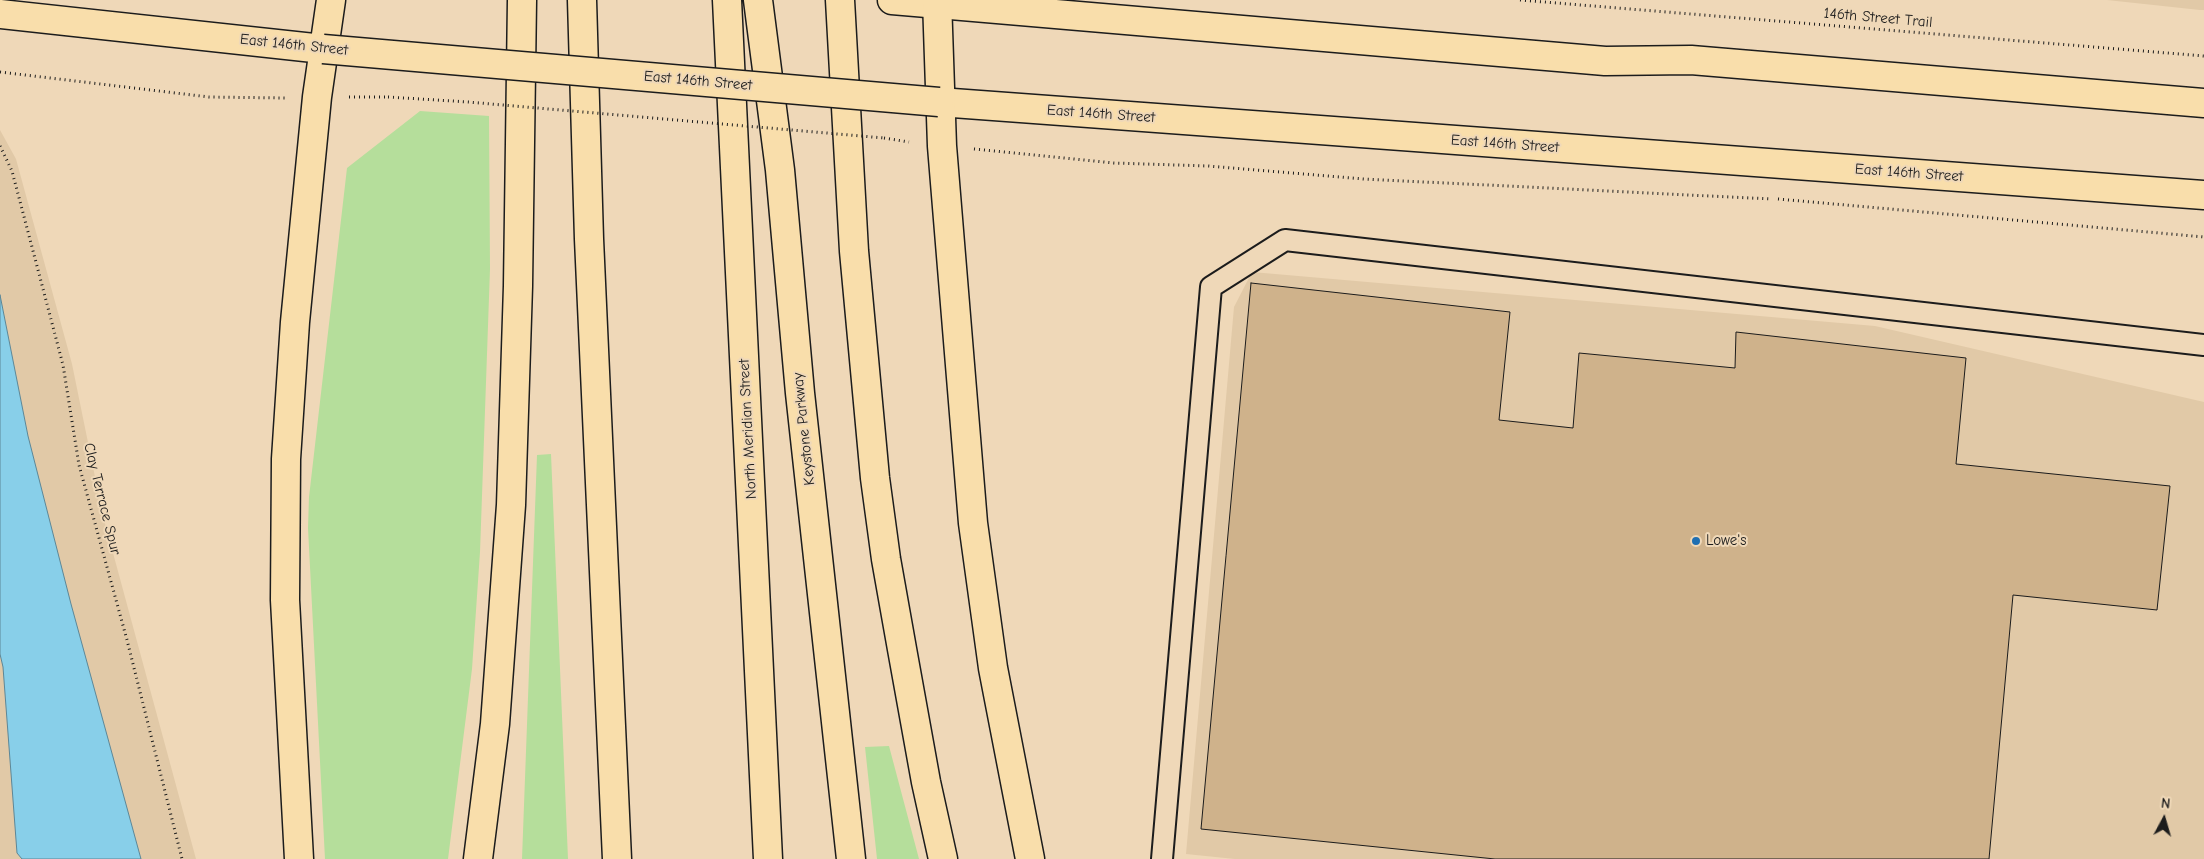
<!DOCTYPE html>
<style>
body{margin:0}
#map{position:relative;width:2204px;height:859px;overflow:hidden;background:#efd8b8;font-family:"Comic Neue",sans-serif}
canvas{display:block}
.north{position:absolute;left:2139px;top:794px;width:50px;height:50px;-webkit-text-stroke:4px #efd8b8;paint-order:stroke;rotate:6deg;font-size:14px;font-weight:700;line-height:20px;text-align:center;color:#1c1c1c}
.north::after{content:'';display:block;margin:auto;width:18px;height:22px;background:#1c1c1c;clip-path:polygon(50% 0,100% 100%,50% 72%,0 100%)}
</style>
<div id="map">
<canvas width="2204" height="859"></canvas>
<div class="north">N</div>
</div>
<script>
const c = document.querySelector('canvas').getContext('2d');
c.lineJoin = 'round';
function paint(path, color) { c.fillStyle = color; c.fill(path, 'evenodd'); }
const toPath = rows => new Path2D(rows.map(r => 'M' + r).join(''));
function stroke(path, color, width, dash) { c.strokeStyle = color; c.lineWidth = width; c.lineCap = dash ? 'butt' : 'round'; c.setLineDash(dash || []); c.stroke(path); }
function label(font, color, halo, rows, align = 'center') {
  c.font = font + ' "Comic Neue",sans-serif'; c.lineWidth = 4; c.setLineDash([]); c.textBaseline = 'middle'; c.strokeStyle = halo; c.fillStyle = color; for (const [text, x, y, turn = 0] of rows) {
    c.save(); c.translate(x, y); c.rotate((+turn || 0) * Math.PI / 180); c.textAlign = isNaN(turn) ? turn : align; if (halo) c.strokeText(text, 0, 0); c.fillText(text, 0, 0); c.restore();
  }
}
paint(toPath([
 [2107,0,2204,0,2204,10,2200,10],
 [0,130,16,159,72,364,103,516,196,859,0,859],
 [1252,272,1875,326,2204,402,2204,859,1235,859,1186,854,1234,307]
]), '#e1c9a7');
paint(toPath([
 [420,111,489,116,490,269,480,552,472,669,448,859,325,859,308,528,309,497,347,168],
 [551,454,568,859,522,859,537,455],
 [889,746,919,859,877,859,865,747]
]), '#b5de9b');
const water = toPath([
 [0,295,28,436,71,604,141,859,22,859,17,853,3,667,0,654,0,295]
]);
paint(water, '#88cfe9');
stroke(water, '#5d8797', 1);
const building = toPath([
 [1251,283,1510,312,1499,420,1573,428,1579,353,1735,368,1736,332,1966,358,1956,464,2170,486,2157,610,2013,595,1989,859,1495,859,1201,829,1251,283]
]);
paint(building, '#cfb28b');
stroke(building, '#1c1c1c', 1);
const lane = toPath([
 [1162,859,1211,287,1285,240,2204,345]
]);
const primary = toPath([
 [892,0,1605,61,1691,60,2204,103],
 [0,14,323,49],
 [939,102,2204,195]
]);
const highway = toPath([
 [582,0,589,239,617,859],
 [727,0,768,859],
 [758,0,780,170,800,393,851,859],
 [840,0,854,251,875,478,886,559,902,649,926,782,943,859],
 [937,0,942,146,973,523,993,668,1030,859],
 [299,859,285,600,286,459,295,322,317,97,331,0],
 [478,859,495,724,511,505,518,286,522,0]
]);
stroke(lane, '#1c1c1c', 24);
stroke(primary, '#1c1c1c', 31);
stroke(highway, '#1c1c1c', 31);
stroke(toPath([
 [1520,0,2204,56],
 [0,72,209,97,285,98],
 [349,97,388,97],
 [884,138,909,142],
 [0,146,12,171,63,365,79,465,127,640,182,859],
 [974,149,1114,163,1208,166,1364,179,1771,199],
 [1778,199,2204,237]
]), '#1c1c1c', 3, [1, 4]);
stroke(lane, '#efd8b8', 20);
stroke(primary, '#f9deab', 28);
stroke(highway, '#f9deab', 28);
const primaryBridge = toPath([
 [323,49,939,102]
]);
stroke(primaryBridge, '#1c1c1c', 31, []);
stroke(toPath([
 [388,97,468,102,884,138]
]), '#1c1c1c', 3, [1, 4]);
stroke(primaryBridge, '#f9deab', 28);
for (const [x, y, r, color] of [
 [1696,541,5,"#1f6fb2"]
]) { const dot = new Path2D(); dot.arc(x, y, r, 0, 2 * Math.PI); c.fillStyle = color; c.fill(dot); stroke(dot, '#efd8b8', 2); }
label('15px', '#1c1c1c', '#efd8b8', [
 ["146th Street Trail",1878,18,5],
 ["East 146th Street",294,45,6],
 ["East 146th Street",698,81,5],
 ["East 146th Street",1101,114,4],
 ["East 146th Street",1505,144,4],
 ["East 146th Street",1909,173,4],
 ["North Meridian Street",748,429,-93],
 ["Keystone Parkway",804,429,-96],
 ["Clay Terrace Spur",102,499,76]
]);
label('15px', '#1c1c1c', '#efd8b8', [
 ["Lowe's",1706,541]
], 'left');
</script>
